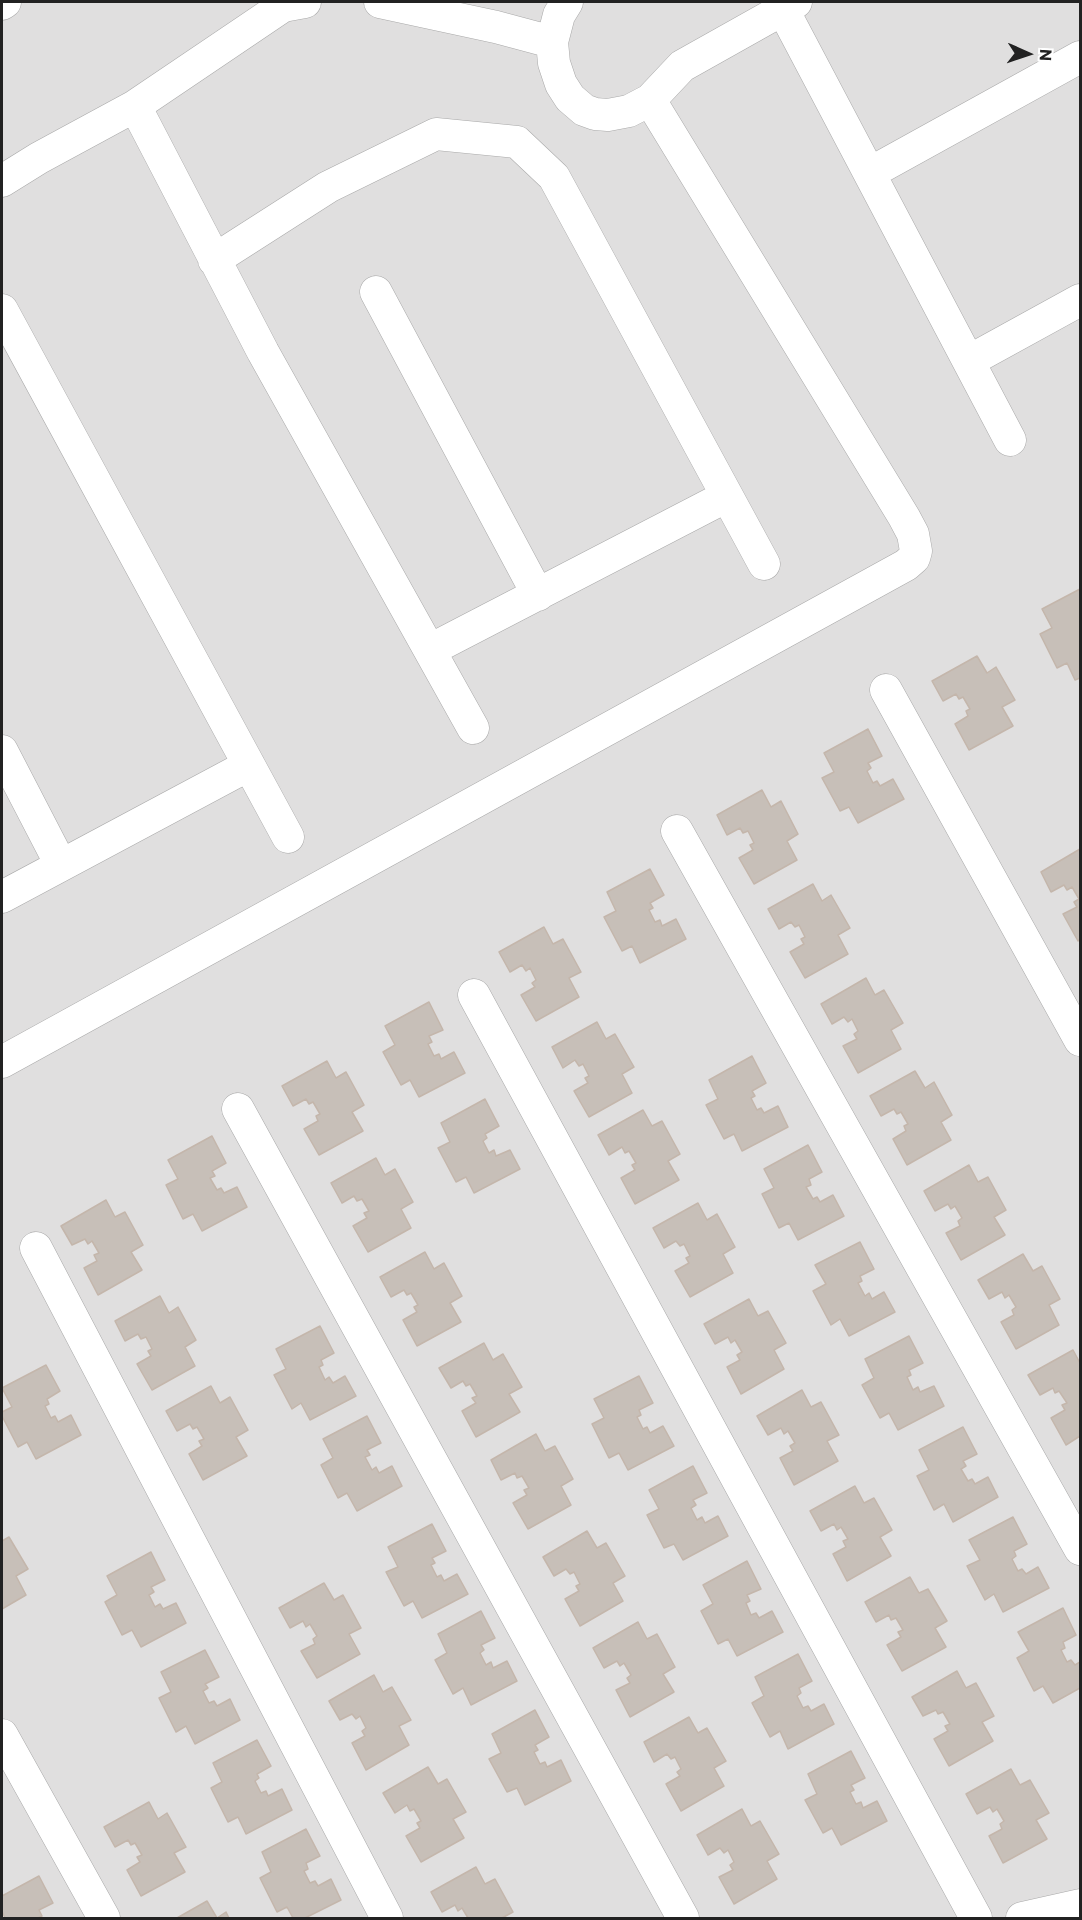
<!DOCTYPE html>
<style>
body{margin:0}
#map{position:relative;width:1082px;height:1920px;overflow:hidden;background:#f2efe9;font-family:Commissioner,sans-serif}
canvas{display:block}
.frame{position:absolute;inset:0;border:3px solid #222;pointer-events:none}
.north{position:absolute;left:998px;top:24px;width:60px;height:60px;-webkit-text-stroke:4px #fff;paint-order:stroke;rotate:93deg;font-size:16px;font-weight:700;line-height:24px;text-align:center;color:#222}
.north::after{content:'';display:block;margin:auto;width:21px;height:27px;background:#222;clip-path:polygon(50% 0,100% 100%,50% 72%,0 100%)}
</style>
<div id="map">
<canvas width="1082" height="1920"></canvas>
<div class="frame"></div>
<div class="north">N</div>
</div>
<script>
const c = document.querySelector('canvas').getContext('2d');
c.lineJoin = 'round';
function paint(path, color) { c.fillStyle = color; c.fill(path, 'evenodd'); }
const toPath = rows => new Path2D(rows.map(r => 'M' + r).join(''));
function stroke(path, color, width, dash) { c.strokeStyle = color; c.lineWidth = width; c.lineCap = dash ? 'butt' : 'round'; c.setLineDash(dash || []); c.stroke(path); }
paint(toPath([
 [2,2,1080,2,1080,1918,2,1918]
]), '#e0dfdf');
const building = toPath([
 [1080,589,1080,678,1075,680,1067,663,1057,668,1040,634,1052,628,1042,609,1080,589],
 [977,656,987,673,996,667,1015,700,1002,707,1013,726,969,750,955,724,968,716,966,711,970,709,963,697,959,699,956,694,943,701,932,681,977,656],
 [868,729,882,756,868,763,871,768,867,771,873,783,877,781,880,786,893,779,904,799,858,823,849,807,840,811,822,778,834,772,824,753,868,729],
 [762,790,771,807,781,801,798,834,787,841,797,860,754,884,739,858,753,850,750,845,754,843,748,831,743,833,740,828,727,835,717,815,762,790],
 [1080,849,1080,939,1078,941,1063,914,1077,907,1074,902,1079,899,1072,887,1067,890,1064,885,1051,892,1041,872,1080,849],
 [650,869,664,895,650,903,653,908,649,910,655,922,660,920,662,926,676,919,686,939,640,963,632,946,622,951,604,917,616,911,607,892,650,869],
 [813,884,822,901,831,895,850,928,838,935,848,954,805,978,790,952,804,944,801,939,805,937,799,925,795,927,791,922,779,929,768,909,813,884],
 [544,927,553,944,563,939,581,972,569,978,579,997,536,1021,521,995,535,987,532,983,536,980,530,968,526,971,522,965,510,972,499,952,544,927],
 [866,978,875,995,884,990,903,1023,891,1030,901,1049,858,1073,843,1046,857,1039,854,1034,858,1031,852,1019,848,1022,844,1017,832,1024,821,1004,866,978],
 [429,1002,443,1030,429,1036,432,1042,428,1044,434,1056,439,1054,441,1059,454,1052,465,1073,419,1097,410,1080,401,1085,383,1052,395,1045,385,1026,429,1002],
 [597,1022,606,1039,615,1034,634,1067,622,1074,632,1093,589,1117,574,1091,588,1083,585,1078,589,1076,583,1064,579,1066,575,1060,563,1068,552,1047,597,1022],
 [752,1056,766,1083,752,1091,755,1096,751,1098,757,1110,761,1108,764,1113,778,1106,788,1127,742,1151,734,1134,724,1139,706,1105,718,1099,709,1080,752,1056],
 [327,1061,336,1078,346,1072,364,1105,352,1112,363,1131,319,1155,304,1129,318,1121,316,1116,320,1114,313,1102,309,1104,306,1099,293,1106,282,1086,327,1061],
 [915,1071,925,1088,934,1082,952,1115,941,1122,951,1140,907,1165,893,1139,906,1131,904,1126,908,1124,901,1112,897,1114,894,1109,881,1116,870,1096,915,1071],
 [485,1099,499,1126,485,1134,487,1138,483,1141,489,1153,494,1150,496,1156,510,1150,520,1169,474,1193,466,1177,456,1182,438,1148,450,1142,441,1123,485,1099],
 [643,1110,652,1126,662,1121,680,1154,668,1161,679,1180,635,1204,621,1178,635,1170,632,1165,636,1163,629,1151,625,1153,622,1147,609,1155,598,1135,643,1110],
 [212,1136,226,1163,212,1171,215,1176,210,1178,217,1190,221,1188,224,1193,237,1187,247,1207,202,1231,193,1214,183,1219,166,1185,178,1179,168,1160,212,1136],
 [808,1145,822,1172,809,1179,811,1185,806,1187,813,1199,817,1197,820,1202,833,1195,844,1216,798,1240,789,1223,779,1228,762,1194,774,1188,764,1169,808,1145],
 [376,1158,385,1175,395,1169,413,1202,401,1209,411,1228,368,1252,353,1226,367,1218,364,1213,369,1211,362,1199,357,1201,354,1196,342,1203,331,1183,376,1158],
 [969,1165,978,1182,988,1177,1006,1210,994,1217,1005,1235,961,1260,946,1233,960,1226,958,1221,962,1218,955,1206,951,1209,948,1204,935,1211,924,1191,969,1165],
 [106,1200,115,1217,125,1212,143,1245,131,1252,142,1270,98,1295,84,1268,97,1261,94,1255,99,1253,92,1241,88,1244,85,1239,72,1245,61,1226,106,1200],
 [698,1203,707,1220,717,1214,735,1247,723,1254,733,1273,690,1297,675,1271,689,1263,686,1258,690,1256,684,1244,680,1246,676,1241,664,1248,653,1228,698,1203],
 [860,1242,874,1269,860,1276,862,1281,858,1283,865,1296,869,1293,872,1299,884,1292,895,1312,849,1336,840,1319,831,1325,813,1291,826,1284,815,1265,860,1242],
 [425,1252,434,1269,444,1263,462,1296,450,1303,461,1322,417,1346,403,1320,417,1312,414,1307,418,1305,411,1293,407,1295,404,1290,391,1297,380,1277,425,1252],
 [1023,1254,1033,1271,1042,1266,1060,1299,1049,1305,1059,1325,1016,1349,1001,1322,1014,1315,1012,1310,1016,1307,1009,1295,1005,1298,1002,1292,989,1299,978,1280,1023,1254],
 [160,1296,169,1313,178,1307,196,1340,185,1347,195,1366,152,1390,137,1364,151,1356,148,1351,152,1349,146,1337,141,1339,138,1334,125,1341,115,1321,160,1296],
 [749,1299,758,1316,768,1311,786,1343,774,1350,784,1369,741,1394,727,1367,740,1360,737,1355,742,1352,735,1340,731,1343,728,1337,715,1344,704,1324,749,1299],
 [320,1326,334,1353,321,1360,323,1365,319,1367,325,1380,329,1377,333,1383,345,1376,356,1396,310,1420,301,1403,292,1409,274,1375,286,1369,276,1349,320,1326],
 [909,1336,923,1363,909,1370,911,1375,907,1377,913,1390,918,1387,920,1392,934,1386,944,1406,898,1430,889,1413,880,1418,862,1385,874,1378,865,1359,909,1336],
 [484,1343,493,1360,503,1354,522,1387,509,1394,520,1412,476,1437,462,1411,476,1403,472,1398,477,1396,470,1384,466,1386,463,1381,451,1388,439,1368,484,1343],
 [1073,1350,1080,1363,1080,1436,1066,1445,1051,1418,1065,1410,1062,1405,1067,1403,1059,1391,1055,1393,1053,1388,1040,1395,1028,1375,1073,1350],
 [46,1365,60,1391,47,1399,49,1404,45,1406,51,1418,55,1416,58,1422,71,1415,81,1435,36,1459,27,1442,18,1447,2,1416,2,1412,12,1407,2,1388,46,1365],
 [639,1376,653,1403,639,1410,641,1415,637,1417,643,1429,647,1427,650,1433,663,1426,674,1446,628,1470,619,1453,609,1458,592,1424,604,1418,594,1399,639,1376],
 [211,1386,220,1403,230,1397,248,1430,236,1437,247,1456,203,1480,189,1454,202,1446,199,1441,204,1439,197,1427,193,1429,190,1424,177,1431,166,1411,211,1386],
 [802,1390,811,1407,821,1402,839,1435,827,1441,838,1461,794,1485,780,1458,793,1451,790,1446,795,1443,788,1431,784,1434,781,1428,768,1435,757,1416,802,1390],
 [367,1416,381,1443,367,1450,370,1455,365,1457,372,1470,376,1467,379,1473,392,1466,402,1486,357,1511,347,1493,338,1498,321,1465,333,1458,323,1439,367,1416],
 [963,1427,977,1454,963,1461,966,1466,961,1469,968,1481,972,1479,975,1484,988,1477,998,1497,953,1522,944,1504,934,1510,917,1476,929,1470,919,1450,963,1427],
 [536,1434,545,1451,555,1446,573,1479,561,1486,571,1505,528,1529,513,1503,527,1495,524,1490,529,1488,522,1476,517,1478,515,1473,501,1480,491,1460,536,1434],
 [693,1466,707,1493,693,1500,696,1505,691,1508,697,1520,702,1517,705,1523,718,1516,728,1536,683,1560,674,1544,664,1548,647,1515,659,1509,649,1490,693,1466],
 [855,1486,864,1503,874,1498,892,1530,880,1537,891,1556,847,1581,833,1554,846,1547,843,1541,848,1539,841,1527,837,1530,834,1524,821,1531,810,1511,855,1486],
 [1013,1517,1027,1544,1014,1551,1016,1556,1012,1559,1018,1571,1022,1569,1026,1574,1038,1567,1049,1588,1003,1612,994,1594,985,1600,967,1566,980,1560,969,1540,1013,1517],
 [432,1524,446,1551,432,1558,435,1563,431,1565,437,1577,441,1575,444,1581,457,1574,468,1594,422,1618,413,1601,404,1606,386,1572,398,1567,388,1547,432,1524],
 [587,1531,597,1548,606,1543,625,1576,613,1583,623,1601,580,1626,565,1599,579,1591,576,1586,580,1584,574,1572,570,1574,566,1569,554,1576,543,1557,587,1531],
 [9,1537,28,1569,16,1576,26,1595,2,1609,2,1541,9,1537],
 [151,1552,165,1580,151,1587,154,1592,149,1595,155,1607,160,1604,163,1609,176,1603,186,1623,141,1647,132,1630,122,1635,105,1602,117,1595,107,1576,151,1552],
 [747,1561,761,1589,747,1595,750,1601,746,1603,751,1615,756,1613,759,1618,772,1611,783,1632,737,1656,728,1639,718,1644,701,1611,713,1604,703,1585,747,1561],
 [910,1577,919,1593,928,1589,947,1621,935,1628,946,1647,902,1671,887,1645,901,1637,898,1632,903,1630,896,1618,891,1620,889,1615,876,1622,865,1602,910,1577],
 [324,1583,334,1600,343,1595,361,1628,349,1634,360,1654,317,1678,301,1651,315,1644,313,1639,317,1636,310,1624,306,1627,303,1621,290,1628,279,1608,324,1583],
 [1063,1608,1076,1635,1063,1642,1065,1648,1061,1650,1067,1662,1071,1660,1075,1665,1080,1662,1080,1688,1053,1703,1043,1686,1034,1691,1017,1658,1029,1651,1018,1632,1063,1608],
 [481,1611,495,1638,481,1645,484,1650,480,1653,486,1665,491,1662,493,1668,507,1661,517,1681,471,1705,463,1688,453,1694,435,1660,447,1653,438,1634,481,1611],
 [638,1622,647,1639,657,1634,675,1667,663,1674,674,1692,630,1717,616,1690,630,1683,627,1678,631,1675,624,1663,620,1666,617,1661,604,1668,593,1648,638,1622],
 [205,1650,219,1677,205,1684,208,1688,203,1691,209,1703,214,1701,217,1706,230,1699,240,1720,195,1744,186,1726,176,1732,159,1698,171,1692,161,1672,205,1650],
 [798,1654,812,1681,799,1688,801,1693,797,1696,803,1708,808,1706,811,1711,824,1704,834,1724,788,1749,780,1731,770,1737,752,1703,764,1696,755,1677,798,1654],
 [957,1671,966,1688,976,1683,994,1716,982,1722,993,1741,949,1766,934,1739,948,1731,945,1726,950,1724,943,1712,938,1714,936,1710,923,1716,912,1697,957,1671],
 [374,1675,383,1692,392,1687,411,1720,399,1726,409,1745,366,1770,352,1743,365,1736,362,1731,366,1728,360,1716,356,1719,352,1714,340,1720,329,1701,374,1675],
 [535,1710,549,1737,535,1745,538,1750,534,1752,540,1764,545,1762,547,1767,561,1760,571,1781,525,1805,517,1788,507,1792,489,1759,501,1753,492,1734,535,1710],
 [689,1717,698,1733,707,1728,726,1761,714,1768,724,1786,681,1811,666,1784,680,1776,677,1772,681,1769,675,1757,671,1759,667,1754,654,1762,644,1742,689,1717],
 [257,1740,271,1766,257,1774,259,1778,255,1781,261,1793,266,1791,268,1796,282,1789,292,1810,246,1834,238,1817,228,1822,211,1788,222,1782,213,1763,257,1740],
 [851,1751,865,1778,851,1785,854,1790,850,1792,856,1804,861,1802,863,1808,877,1801,887,1821,841,1845,832,1828,823,1833,805,1800,817,1794,808,1774,851,1751],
 [428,1767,438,1784,447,1779,466,1812,453,1819,464,1838,421,1862,406,1836,420,1828,417,1823,421,1821,414,1809,410,1811,407,1805,395,1813,383,1793,428,1767],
 [1011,1769,1020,1785,1030,1780,1049,1813,1036,1820,1047,1839,1003,1863,989,1836,1002,1829,1000,1824,1004,1821,997,1809,993,1812,990,1807,977,1814,966,1794,1011,1769],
 [149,1802,158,1819,167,1813,186,1847,174,1853,185,1872,141,1896,127,1870,140,1862,137,1857,142,1855,135,1843,131,1845,128,1840,115,1847,104,1827,149,1802],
 [742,1809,751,1826,760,1821,779,1854,767,1861,777,1879,734,1904,719,1877,733,1870,730,1865,734,1862,728,1850,724,1853,720,1848,708,1855,697,1835,742,1809],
 [306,1829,320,1856,306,1863,308,1869,304,1871,310,1883,315,1881,318,1886,331,1879,341,1900,305,1918,293,1918,287,1907,277,1912,260,1878,271,1872,262,1852,306,1829],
 [476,1867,485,1884,495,1879,513,1912,502,1918,468,1918,462,1908,458,1911,455,1905,442,1912,431,1892,476,1867],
 [39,1876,53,1903,39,1910,42,1916,38,1918,5,1918,2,1911,2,1896,39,1876],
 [207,1901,217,1918,226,1912,229,1918,177,1918,207,1901]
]);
paint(building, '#c7bfb8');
stroke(building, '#c4b6ab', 1.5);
const minor = toPath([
 [380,2,496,27,552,42],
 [567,2,559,15,552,42,554,63,561,84,570,98,584,110,595,114,608,115,629,111,650,100,682,66,796,2],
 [779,2,1010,440],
 [2,4,5,2],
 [135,106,263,352,473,728],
 [870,173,1080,57],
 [2,181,39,158,135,106,283,6,305,2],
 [214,260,328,187,436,134,517,142,554,177,764,564],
 [376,292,538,595],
 [2,310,288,837],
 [969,361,1080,300],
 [430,650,727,496],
 [886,690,1080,1040],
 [2,751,61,865],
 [677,831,1080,1549],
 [2,897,249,765],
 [474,995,976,1918],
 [2,1062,906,565,914,558,916,551,913,534,904,517,650,100],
 [238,1109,683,1918],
 [36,1248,387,1918],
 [2,1735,104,1918],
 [1022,1918,1080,1905]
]);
stroke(minor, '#a9a9a9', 33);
stroke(minor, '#fff', 32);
</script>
